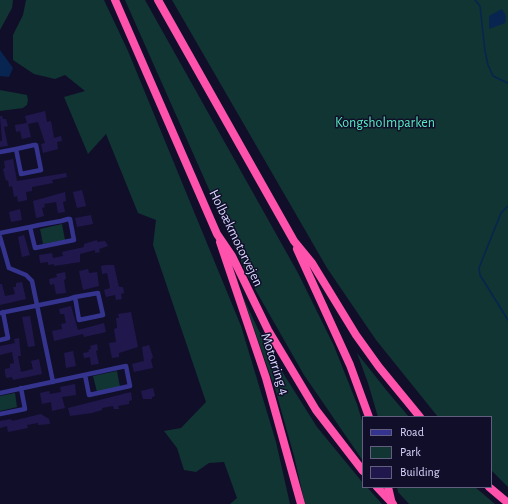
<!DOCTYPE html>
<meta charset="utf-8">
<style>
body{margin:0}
#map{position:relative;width:508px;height:504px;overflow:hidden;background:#110e2a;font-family:"Alegreya Sans",sans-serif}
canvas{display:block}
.legend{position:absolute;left:362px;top:416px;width:130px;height:72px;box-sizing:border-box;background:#110e2a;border:1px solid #615e7f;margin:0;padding:5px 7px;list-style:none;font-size:12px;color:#dad7ff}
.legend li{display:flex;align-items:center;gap:8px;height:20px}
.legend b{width:20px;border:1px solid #615e7f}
</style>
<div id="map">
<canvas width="508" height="504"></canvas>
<ul class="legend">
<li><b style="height:5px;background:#34348e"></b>Road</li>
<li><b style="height:11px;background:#103532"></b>Park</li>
<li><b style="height:11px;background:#20184d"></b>Building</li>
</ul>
</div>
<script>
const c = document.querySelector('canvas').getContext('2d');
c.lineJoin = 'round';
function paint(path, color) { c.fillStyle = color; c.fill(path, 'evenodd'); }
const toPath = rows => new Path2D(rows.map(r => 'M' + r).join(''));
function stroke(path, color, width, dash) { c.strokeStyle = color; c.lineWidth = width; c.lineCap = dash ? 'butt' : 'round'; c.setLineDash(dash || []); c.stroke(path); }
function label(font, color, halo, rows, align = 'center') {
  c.font = font + ' "Alegreya Sans",sans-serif'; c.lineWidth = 3; c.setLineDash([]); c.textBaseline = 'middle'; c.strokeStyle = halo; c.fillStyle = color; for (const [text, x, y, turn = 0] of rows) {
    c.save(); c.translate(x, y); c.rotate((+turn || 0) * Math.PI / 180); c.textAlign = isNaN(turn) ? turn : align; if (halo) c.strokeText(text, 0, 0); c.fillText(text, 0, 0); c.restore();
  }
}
paint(toPath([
 [0,0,13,0,12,8,0,30],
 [26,0,104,0,128,51,241,326,276,442,290,504,230,504,237,498,224,462,209,463,196,472,184,470,177,448,164,431,181,428,206,402,153,245,156,220,138,213,106,134,88,154,64,97,85,91,65,75,55,79,34,74,13,60,13,35,23,15],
 [125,0,145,0,298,273,334,346,357,404,363,424,363,461,304,375,247,275],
 [172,0,508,0,508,487,491,470,491,417,438,417,376,340,327,268],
 [0,90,27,95,28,100,27,105,23,108,0,111],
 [62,224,65,240,43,244,40,229],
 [243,297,258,329,283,373,317,427,363,483,363,487,367,487,382,504,305,504,294,456,276,392],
 [357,353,387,391,409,417,378,417,368,383],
 [117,371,120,387,97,392,93,376],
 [15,393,17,407,0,411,0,396],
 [397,487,475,487,495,504,409,504,398,492]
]), '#103532');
paint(toPath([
 [502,9,506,16,505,23,489,29,489,16],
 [0,50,13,68,9,77,0,76]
]), '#072550');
stroke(toPath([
 [475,0,480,6,485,51,488,65,493,76,508,83],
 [508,206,501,213,479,268,480,275,508,320]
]), '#072550', 1.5);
paint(toPath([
 [45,111,47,122,51,121,54,138,61,136,62,141,57,142,58,149,43,153,41,144,45,143,38,122,28,124,31,137,22,139,20,131,16,132,15,125,27,123,25,116],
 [0,116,2,116,3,119,6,119,8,126,4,127,8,146,0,147,0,141,2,141],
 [13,159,17,181,66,173,67,177,52,180,53,183,32,187,32,191,26,192,27,200,18,202,17,196,14,197,12,186,9,187,8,180,6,181,3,169,5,168,4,161],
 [82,190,86,206,77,208,73,192],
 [65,192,66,201,63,202,65,212,58,213,56,202,44,204,45,207,42,208,44,216,36,218,33,201],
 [20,209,22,220,11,222,9,212],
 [91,215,93,224,77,227,75,218],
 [24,235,30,255,22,257,18,237],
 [97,240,97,242,105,241,108,246,99,249,100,252,95,253,95,250,80,254,80,262,54,266,54,264,48,265,48,262,40,263,39,255,52,253,53,258,63,256,62,252,84,247,84,244],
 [106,265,114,265,119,287,123,287,124,293,121,294,122,299,116,300,115,295,106,297,104,290,110,288,107,273,102,274,101,266],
 [88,269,89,273,97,272,99,286,83,290,79,271],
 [65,272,66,279,64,280,66,293,56,294,54,284,50,285,49,279,57,277,56,274],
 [22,282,26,299,0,305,0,284,2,284,5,296,15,294,13,287,16,287,16,283],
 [71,306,78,330,104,323,106,332,84,337,83,334,54,341,52,331,62,329,61,324,66,323,64,314,60,314,59,309],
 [131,312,138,347,119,353,119,357,112,358,109,343,116,342,114,329,117,328,117,326,116,318,119,318,118,314],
 [30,316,35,346,28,347,22,317],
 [19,338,21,356,18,356,21,372,33,369,31,361,39,359,42,374,13,380,12,377,6,378,5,372,5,369,10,368,10,364,14,363,12,352,0,355,0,346,15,343,14,339],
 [97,344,98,350,96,351,99,364,91,365,90,357,84,358,83,353,89,352,88,350,91,349,90,346],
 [149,345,153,357,151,360,153,368,134,372,132,364,144,361,142,347],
 [73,351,76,366,66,368,64,353],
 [75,384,76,395,62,397,65,408,52,411,51,402,42,404,40,393,49,391,50,394,61,392,60,387],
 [153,388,155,396,152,397,152,399,143,399,141,391],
 [131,392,132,400,129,401,129,404,118,406,119,409,114,409,113,406,102,408,102,410,92,413,70,416,68,408],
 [41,414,49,419,50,424,38,425,38,423,27,425,28,428,8,432,7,426,0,428,0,421,11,419,12,421]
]), '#20184d');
stroke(toPath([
 [0,152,11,150,16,149,34,145,36,145,41,170,21,174,16,149],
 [0,233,30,227,39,225,61,221,68,219,70,219,74,240,35,248,30,227],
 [0,237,9,268,26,275,32,281,53,382],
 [0,313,69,299,75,297,98,293,103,315,79,320,75,297],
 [0,340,8,338,3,312],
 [0,393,126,366,130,386,89,395,85,375],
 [0,414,25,409,21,388]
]), '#34348e', 4.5);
stroke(toPath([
 [115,0,217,234,232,256,268,330,316,410,363,471],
 [158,0,294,241,312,263,356,335,379,367,420,417],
 [220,242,266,378,301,504],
 [297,249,350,365,369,417],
 [377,487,393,504],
 [489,487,508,503]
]), '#ff52ac', 8);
stroke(toPath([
 [388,487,392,504]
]), '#ff52ac', 8);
label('14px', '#56ecc0', '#110e2a', [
 ["Kongsholmparken",385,123]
]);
label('14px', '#dad7ff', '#110e2a', [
 ["Holbækmotorvejen",236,238,64],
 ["Motorring 4",275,364,72]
]);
</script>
